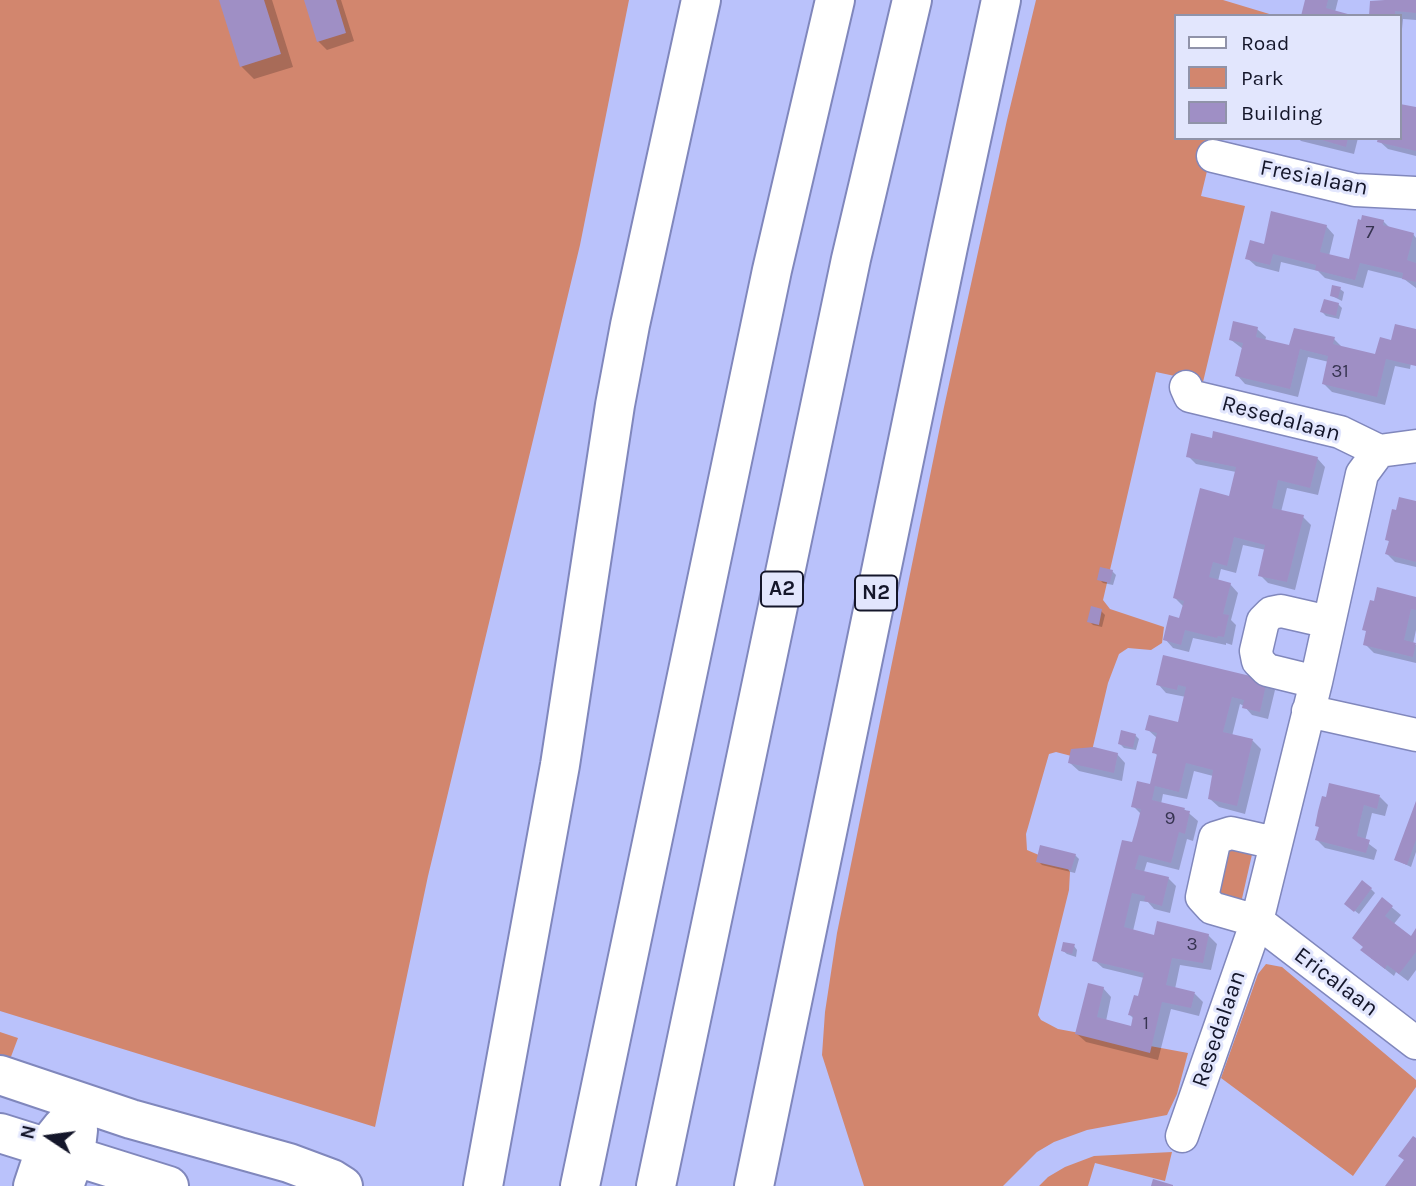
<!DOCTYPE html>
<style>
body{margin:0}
#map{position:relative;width:1416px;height:1186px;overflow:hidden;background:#bac2fb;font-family:Karla,sans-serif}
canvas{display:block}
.legend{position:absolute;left:1174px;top:14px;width:228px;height:126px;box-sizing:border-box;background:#e2e6fd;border:2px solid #9093a9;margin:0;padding:9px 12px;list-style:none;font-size:21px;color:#14162a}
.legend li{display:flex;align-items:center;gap:14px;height:35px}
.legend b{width:35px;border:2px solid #9093a9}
.north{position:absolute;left:14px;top:1102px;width:70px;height:70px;-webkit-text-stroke:5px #e2e6fd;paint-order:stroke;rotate:283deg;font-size:19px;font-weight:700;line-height:28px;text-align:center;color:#14162a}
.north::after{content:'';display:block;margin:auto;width:24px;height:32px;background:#14162a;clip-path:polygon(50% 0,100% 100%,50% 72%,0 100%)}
</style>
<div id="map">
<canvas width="1416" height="1186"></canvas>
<ul class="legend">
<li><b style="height:9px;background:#fff"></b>Road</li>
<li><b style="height:19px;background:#d2866e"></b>Park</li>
<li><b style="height:19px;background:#9f8fc5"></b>Building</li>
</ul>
<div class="north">N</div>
</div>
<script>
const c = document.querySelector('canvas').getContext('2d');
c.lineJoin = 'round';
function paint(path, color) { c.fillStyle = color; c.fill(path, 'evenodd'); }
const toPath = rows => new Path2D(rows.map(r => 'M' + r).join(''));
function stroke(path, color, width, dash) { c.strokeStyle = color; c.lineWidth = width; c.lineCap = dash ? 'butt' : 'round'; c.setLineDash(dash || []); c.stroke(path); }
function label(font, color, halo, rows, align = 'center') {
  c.font = font + ' Karla,sans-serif'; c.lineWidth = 6; c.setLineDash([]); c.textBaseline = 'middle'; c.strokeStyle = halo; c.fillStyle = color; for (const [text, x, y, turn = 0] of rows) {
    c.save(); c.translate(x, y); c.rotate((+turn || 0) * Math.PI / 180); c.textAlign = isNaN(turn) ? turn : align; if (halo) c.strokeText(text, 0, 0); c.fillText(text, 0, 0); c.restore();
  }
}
paint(toPath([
 [0,0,629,0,580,245,428,876,375,1127,0,1011],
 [1036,0,1223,0,1276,16,1176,16,1176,138,1215,138,1201,196,1245,206,1203,382,1156,372,1103,600,1110,609,1164,627,1162,643,1151,650,1128,648,1119,654,1108,683,1091,755,1083,759,1056,752,1049,754,1026,834,1027,850,1067,867,1070,872,1069,890,1038,1015,1041,1020,1058,1029,1188,1053,1177,1094,1167,1115,1087,1130,1054,1142,1037,1152,1003,1186,864,1186,822,1055,825,1012,837,933,944,407,1007,120],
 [1230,844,1253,850,1241,903,1217,897],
 [1266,964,1282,967,1416,1080,1416,1087,1353,1176,1221,1078,1258,974],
 [0,1032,18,1038,9,1062,0,1059],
 [1172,1152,1165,1181,1095,1163,1088,1186,1039,1186,1048,1177,1065,1167,1094,1156]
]), '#d2866e');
paint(toPath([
 [221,0,272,0,293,67,254,79,241,66],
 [305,0,341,0,354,41,327,50,318,41],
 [1307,0,1338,0,1335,12,1303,16],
 [1387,0,1416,0,1416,20,1403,19,1402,29,1400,29,1400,16,1371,16],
 [1416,109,1416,156,1388,149,1379,141,1400,138],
 [1298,138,1358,138,1354,154,1301,141],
 [1383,221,1391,229,1413,234,1416,238,1416,288,1404,279,1368,270,1363,288,1325,278,1318,271,1281,262,1279,272,1256,266,1247,258,1265,246,1326,226,1334,235,1329,256,1350,261],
 [1340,289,1344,292,1342,301,1332,296],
 [1338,304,1342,308,1339,319,1326,316,1322,312],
 [1257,329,1266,337,1265,341,1291,347,1334,339,1343,348,1377,356,1393,342,1416,331,1416,364,1411,363,1410,369,1395,366,1385,405,1332,392,1324,384,1329,362,1308,357,1298,397,1245,384,1237,375,1243,349,1231,340],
 [1188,456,1317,458,1325,467,1318,495,1287,488,1281,512,1303,517,1311,525,1295,590,1268,583,1260,575,1266,550,1243,545,1236,573,1221,569,1218,581,1230,584,1238,593,1231,620,1236,625,1232,645,1226,643,1226,645,1193,638,1189,652,1173,648,1165,639,1181,620,1184,607,1175,598,1230,498,1236,472,1196,464],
 [1416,502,1416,567,1395,562,1387,554,1390,543,1387,539,1397,512],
 [1112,571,1116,575,1113,585,1103,583,1099,579],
 [1416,599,1416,630,1413,644,1416,645,1416,663,1374,653,1365,644],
 [1101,611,1105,615,1102,627,1093,625,1089,621],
 [1267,682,1275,690,1268,719,1252,715,1244,706,1240,704,1232,736,1253,741,1261,749,1245,814,1219,807,1210,799,1213,776,1194,771,1187,799,1163,794,1161,804,1184,809,1198,821,1193,841,1187,839,1179,870,1147,862,1144,872,1168,878,1176,886,1170,913,1154,909,1148,902,1140,901,1133,931,1155,937,1208,935,1217,944,1211,970,1180,965,1175,989,1195,994,1203,1002,1199,1016,1171,1009,1158,1060,1086,1042,1077,1034,1103,988,1111,997,1106,1021,1132,1028,1134,1019,1130,1015,1139,998,1144,978,1103,968,1094,960,1134,844,1141,814,1133,806,1152,787,1159,757,1154,752,1157,738,1147,729,1180,724,1186,697,1166,693,1158,684],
 [1135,735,1139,739,1136,750,1124,748,1120,744],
 [1117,754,1125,763,1122,781,1079,771,1070,763],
 [1380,797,1388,805,1385,816,1372,813,1365,841,1377,850,1374,860,1325,848,1317,840,1320,829,1317,825],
 [1416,807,1416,852,1411,867,1396,860],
 [1075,855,1079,859,1075,873,1042,865,1038,861],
 [1371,889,1375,893,1359,914,1350,907],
 [1383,900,1401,915,1393,925,1411,938,1416,931,1416,970,1408,981,1396,972,1394,976,1371,958],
 [1074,946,1077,950,1076,957,1067,954,1063,951]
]), '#0003');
paint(toPath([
 [219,0,264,0,281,54,240,67],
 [304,0,336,0,346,33,317,42],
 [1305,0,1328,0,1326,8,1355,16,1301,16],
 [1385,0,1416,0,1416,13,1395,11,1395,16,1369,16,1370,1],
 [1400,104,1416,107,1416,151,1377,142,1378,138,1400,138],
 [1315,138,1348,138,1346,147],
 [1271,211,1327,225,1320,252,1349,259,1358,219,1361,220,1362,215,1384,220,1383,225,1414,233,1407,260,1416,263,1416,282,1402,279,1403,273,1360,263,1355,280,1315,270,1316,265,1273,254,1270,265,1245,259,1250,240,1264,244],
 [1332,285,1341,287,1338,298,1330,296],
 [1324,299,1339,303,1336,316,1320,312],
 [1233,321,1258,327,1256,337,1272,341,1289,345,1294,328,1335,337,1333,344,1375,354,1380,337,1391,340,1395,324,1416,329,1416,366,1386,359,1377,397,1322,384,1328,356,1300,349,1290,389,1235,376,1243,343,1229,340],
 [1213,431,1318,457,1310,488,1278,480,1272,508,1304,515,1287,582,1258,576,1265,545,1234,537,1227,566,1213,562,1209,577,1231,583,1223,614,1229,615,1224,637,1218,636,1217,638,1185,630,1181,645,1163,640,1169,615,1179,618,1184,601,1173,598,1200,488,1229,496,1236,467,1186,457,1191,433,1212,438],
 [1399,497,1416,501,1416,562,1385,554,1389,541,1385,540,1392,509,1396,510],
 [1100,567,1113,570,1110,583,1097,580],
 [1377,587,1416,597,1416,610,1411,609,1404,640,1416,643,1413,657,1363,645,1366,631,1362,630,1370,600,1374,601],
 [1091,606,1102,609,1099,625,1087,622],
 [1163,655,1267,680,1260,712,1242,708,1244,700,1232,697,1223,732,1253,739,1237,806,1208,799,1213,770,1186,763,1179,792,1155,786,1152,800,1185,808,1184,810,1190,811,1185,834,1179,832,1171,863,1139,855,1135,869,1169,877,1162,906,1144,901,1145,896,1132,893,1124,927,1154,935,1157,921,1209,934,1203,963,1172,958,1166,985,1195,992,1191,1008,1162,1002,1150,1053,1075,1034,1088,983,1104,987,1097,1017,1131,1026,1133,1016,1128,1015,1134,995,1138,996,1144,973,1092,961,1122,840,1132,842,1137,825,1141,809,1131,807,1137,781,1150,784,1157,754,1152,753,1157,733,1145,730,1149,715,1178,722,1186,687,1178,685,1177,690,1156,685],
 [1121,730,1136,734,1133,748,1118,744],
 [1094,747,1118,753,1114,773,1068,763,1071,749],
 [1329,783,1380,795,1377,809,1364,805,1360,821,1357,836,1370,840,1366,853,1315,840,1319,827,1315,826,1318,811,1322,796,1326,797],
 [1416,801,1416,840,1407,865,1394,860],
 [1040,845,1076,854,1071,870,1036,862],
 [1362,880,1372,888,1354,912,1344,904],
 [1382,897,1393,906,1385,916,1411,936,1416,928,1416,952,1399,974,1387,965,1385,969,1360,950,1363,947,1352,938],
 [1063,942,1075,944,1072,954,1061,951],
 [1413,1136,1416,1138,1416,1186,1385,1186,1404,1160,1398,1156],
 [1153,1179,1173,1185,1173,1186,1151,1186]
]), '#9f8fc5');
const street = toPath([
 [1213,156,1355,190,1416,193],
 [1186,387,1190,396,1340,432,1379,451],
 [1316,682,1267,670,1258,661,1256,651,1263,621,1271,613,1281,611,1329,622],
 [1308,711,1416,735],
 [1275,843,1231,833,1215,838,1202,897,1212,908,1257,921,1416,1043],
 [1182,1136,1257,921,1316,682,1362,474,1379,451,1416,446]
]);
const secondary = toPath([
 [0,1075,131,1119,289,1163,332,1179,343,1186],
 [0,1133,169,1186],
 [33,1186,46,1147,62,1127],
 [64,1186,75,1156,78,1130]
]);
const highway = toPath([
 [483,1186,560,765,615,405,630,325,701,0],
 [580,1186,772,270,835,0],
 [656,1186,851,259,912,0],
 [754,1186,948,247,1001,0]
]);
stroke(street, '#8087bc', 35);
stroke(secondary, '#8087bc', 42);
stroke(highway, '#8087bc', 42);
stroke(street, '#fff', 32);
stroke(secondary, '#fff', 38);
stroke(highway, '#fff', 38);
label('19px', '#373451', null, [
 ["7",1370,233],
 ["31",1340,372],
 ["9",1170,819],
 ["3",1192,945],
 ["1",1146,1024]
]);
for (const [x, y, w] of [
 [782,589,42],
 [876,593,42]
]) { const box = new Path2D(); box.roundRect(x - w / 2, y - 17.5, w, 35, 5); c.fillStyle = '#e2e6fd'; c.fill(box); stroke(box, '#14162a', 2); }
label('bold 21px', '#14162a', null, [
 ["A2",782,589],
 ["N2",876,593]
]);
label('23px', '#14162a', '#e2e6fd', [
 ["Fresialaan",1314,178,11],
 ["Resedalaan",1281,419,15],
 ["Ericalaan",1336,982,37],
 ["Resedalaan",1219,1029,-71]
]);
</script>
